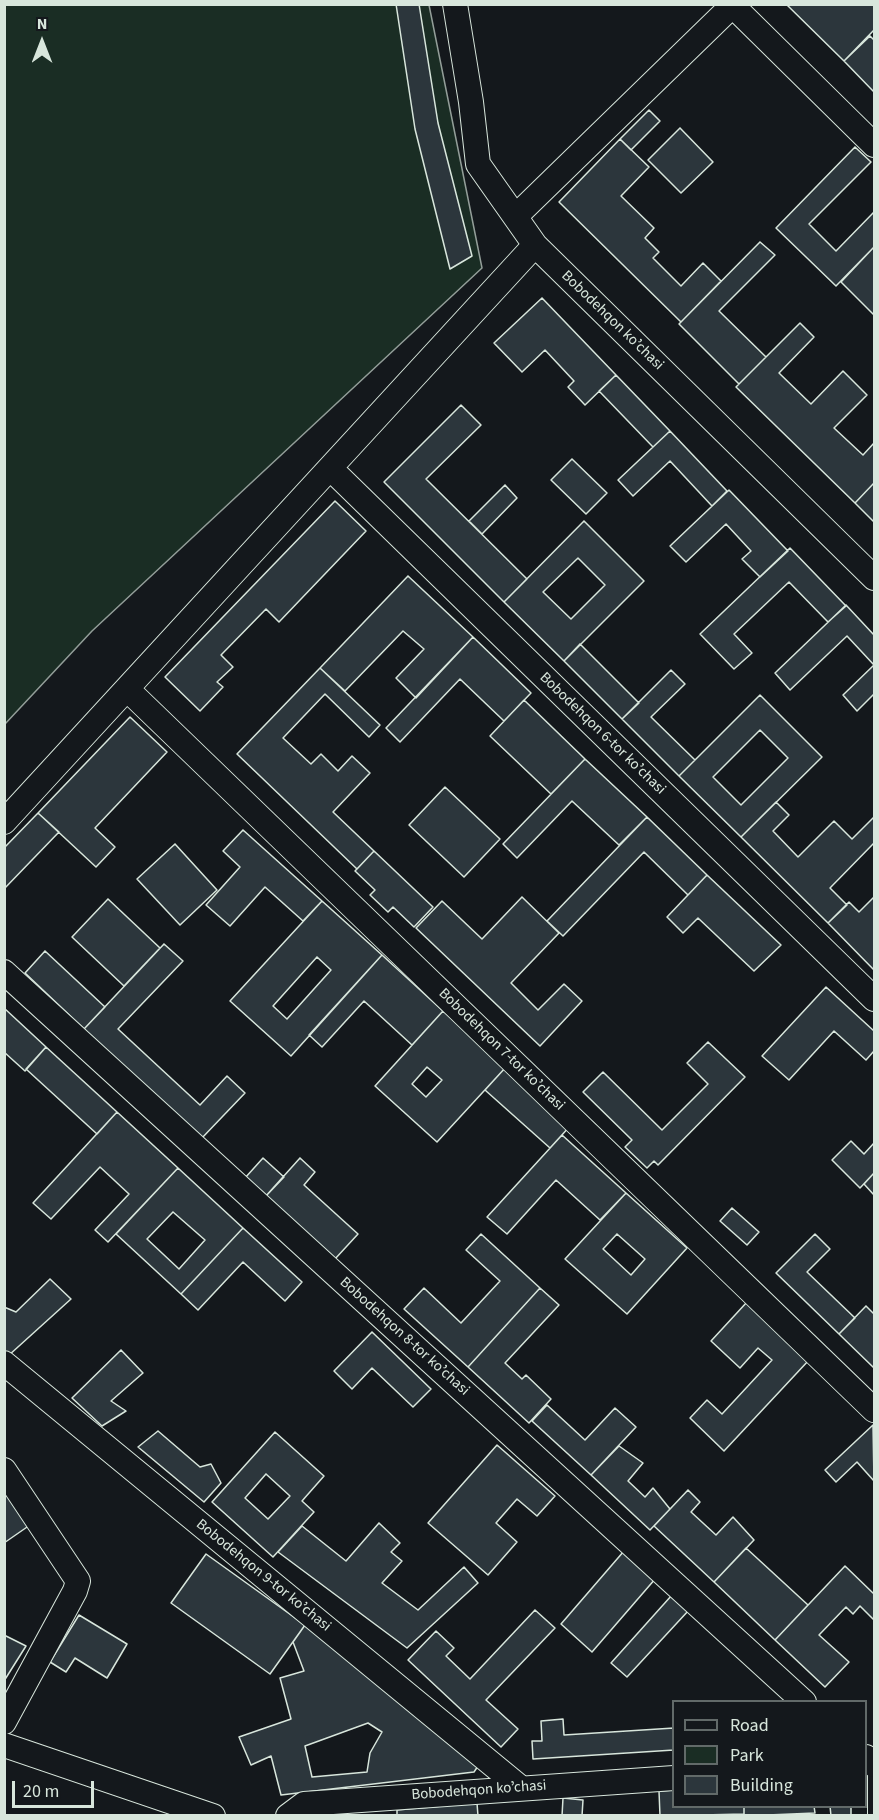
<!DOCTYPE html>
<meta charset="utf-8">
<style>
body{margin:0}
#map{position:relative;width:879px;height:1820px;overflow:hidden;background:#14181c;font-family:"Source Sans 3",sans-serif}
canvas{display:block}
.frame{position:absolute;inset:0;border:6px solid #d8e6dc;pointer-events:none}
.legend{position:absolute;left:672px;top:1700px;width:195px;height:108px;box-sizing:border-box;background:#14181c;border:2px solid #626a69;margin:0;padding:8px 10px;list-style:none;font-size:18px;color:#d8e6dc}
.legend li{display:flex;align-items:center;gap:12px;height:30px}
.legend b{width:30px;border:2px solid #626a69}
.north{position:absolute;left:12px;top:12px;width:60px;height:60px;-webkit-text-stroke:4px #14181c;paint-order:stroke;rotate:0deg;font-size:16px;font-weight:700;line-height:24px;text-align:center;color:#d8e6dc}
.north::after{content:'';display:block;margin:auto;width:21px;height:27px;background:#d8e6dc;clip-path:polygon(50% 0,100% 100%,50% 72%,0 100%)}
.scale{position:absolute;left:12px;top:1781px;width:82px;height:27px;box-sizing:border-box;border:3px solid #d8e6dc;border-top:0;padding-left:8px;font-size:18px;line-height:21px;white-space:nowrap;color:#d8e6dc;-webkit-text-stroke:4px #14181c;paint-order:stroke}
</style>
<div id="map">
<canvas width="879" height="1820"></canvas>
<div class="frame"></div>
<ul class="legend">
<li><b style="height:8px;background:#14181c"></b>Road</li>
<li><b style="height:16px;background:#1a2d24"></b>Park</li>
<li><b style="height:16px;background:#2c363c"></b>Building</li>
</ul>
<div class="north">N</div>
<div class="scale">20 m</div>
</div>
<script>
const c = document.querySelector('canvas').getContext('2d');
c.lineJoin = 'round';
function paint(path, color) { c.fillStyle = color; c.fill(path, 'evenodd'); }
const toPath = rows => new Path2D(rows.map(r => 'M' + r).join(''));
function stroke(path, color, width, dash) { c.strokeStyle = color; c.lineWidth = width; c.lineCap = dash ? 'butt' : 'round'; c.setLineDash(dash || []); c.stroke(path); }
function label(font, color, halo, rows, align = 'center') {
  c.font = font + ' "Source Sans 3",sans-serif'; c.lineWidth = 4.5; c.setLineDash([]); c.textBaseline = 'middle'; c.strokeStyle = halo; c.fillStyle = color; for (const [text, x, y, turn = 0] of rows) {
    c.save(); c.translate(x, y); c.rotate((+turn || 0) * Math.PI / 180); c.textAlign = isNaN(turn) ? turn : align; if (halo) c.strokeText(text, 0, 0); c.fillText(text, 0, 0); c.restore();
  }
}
const green = toPath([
 [5,5,429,5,482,268,92,631,5,724,5,5]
]);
paint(green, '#1a2d24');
stroke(green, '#939e99', 1.5);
const building = toPath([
 [396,4,419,4,438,123,472,256,450,269,415,129,396,4],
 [786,4,874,4,874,30,844,61,786,4],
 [870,36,874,40,874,92,844,61,870,36],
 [649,110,660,121,631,150,620,139,649,110],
 [680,128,713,162,681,193,648,160,680,128],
 [620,139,649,167,621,196,654,228,645,238,659,252,653,258,681,286,703,263,721,281,681,322,559,202,620,139],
 [855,147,871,162,809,224,836,251,874,212,874,247,836,286,776,228,855,147],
 [760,242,775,255,719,311,766,357,739,384,679,324,760,242],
 [874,247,874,315,841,282,874,247],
 [542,298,616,375,585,405,568,387,574,381,545,350,522,372,494,343,542,298],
 [800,323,814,337,779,373,811,404,843,371,867,395,834,428,863,455,874,443,874,483,855,503,736,387,800,323],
 [616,375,670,431,653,447,599,391,616,375],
 [461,405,481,425,426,479,527,579,504,602,384,482,461,405],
 [670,431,727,491,712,506,670,461,633,496,618,480,670,431],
 [572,459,607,493,586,514,551,480,572,459],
 [874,483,874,522,855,503,874,483],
 [505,485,517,498,482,534,469,521,505,485],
 [729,490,788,551,760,577,742,559,751,551,726,524,686,562,670,546,729,490],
 [335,501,366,531,279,622,266,609,221,655,233,667,217,682,223,687,200,711,165,677,335,501],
 [584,521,644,581,564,661,504,602,584,521],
 [578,558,605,585,571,619,543,592,578,558],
 [790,548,846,606,828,622,789,582,734,634,752,653,734,669,700,634,790,548],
 [408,576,473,637,416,698,396,678,424,649,403,631,345,691,320,668,408,576],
 [846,605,874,635,874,694,857,711,843,695,874,665,847,636,790,690,775,673,846,605],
 [473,637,531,693,504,721,460,679,400,742,386,728,473,637],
 [580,644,639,703,622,719,564,661,580,644],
 [320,668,380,725,369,737,325,694,283,738,311,764,321,754,338,771,352,756,370,773,333,812,374,851,357,869,237,754,320,668],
 [671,670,685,684,651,717,695,760,679,776,622,719,671,670],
 [760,695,822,757,741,837,679,776,760,695],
 [760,730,788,758,741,805,713,777,760,730],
 [524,700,585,759,551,794,490,736,524,700],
 [130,717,167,752,95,828,115,847,96,867,38,813,130,717],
 [585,759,647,817,619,845,572,801,517,858,503,844,585,759],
 [445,787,500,839,464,877,409,825,445,787],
 [776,802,789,815,773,831,798,857,834,821,852,839,874,817,874,843,830,888,847,905,828,923,741,837,776,802],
 [38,813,59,832,4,889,4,848,38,813],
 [647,817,707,875,688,895,644,852,563,936,547,921,647,817],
 [243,830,322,901,303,921,265,887,230,926,206,905,240,867,223,851,243,830],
 [175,844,217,890,180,925,137,879,175,844],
 [374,851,433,907,414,927,393,907,388,912,370,895,375,890,355,871,374,851],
 [707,875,781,945,754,971,698,918,683,933,667,917,707,875],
 [522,897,559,933,511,983,538,1010,564,984,582,1001,540,1046,416,928,442,901,482,939,522,897],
 [874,897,874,970,828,923,849,902,859,912,874,897],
 [108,899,160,948,124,986,72,937,108,899],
 [322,901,382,955,291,1056,230,1001,322,901],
 [317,957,331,970,287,1019,273,1006,317,957],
 [164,944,183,961,118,1029,200,1105,227,1076,245,1093,201,1139,84,1029,164,944],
 [45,951,105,1007,84,1029,25,973,45,951],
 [382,955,443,1011,412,1045,364,1001,322,1047,309,1035,382,955],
 [826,987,874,1031,874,1051,866,1060,834,1031,789,1080,762,1056,826,987],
 [4,1008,46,1047,25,1071,4,1052,4,1008],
 [443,1011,506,1067,437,1142,375,1086,443,1011],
 [427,1067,442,1080,426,1097,412,1084,427,1067],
 [708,1042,745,1077,658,1165,654,1161,647,1168,625,1147,632,1140,583,1092,603,1072,662,1130,708,1084,687,1063,708,1042],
 [46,1047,117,1112,97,1134,26,1069,46,1047],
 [506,1067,571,1125,550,1148,485,1090,506,1067],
 [117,1112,178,1168,108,1242,95,1230,129,1194,100,1167,51,1219,33,1203,117,1112],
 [562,1135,626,1193,600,1220,556,1180,507,1234,487,1217,562,1135],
 [851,1141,864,1154,874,1143,874,1173,860,1188,832,1160,851,1141],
 [263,1158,284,1177,265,1197,245,1178,263,1158],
 [300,1158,315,1172,304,1185,358,1234,335,1259,265,1197,300,1158],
 [178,1168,243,1228,181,1294,116,1234,178,1168],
 [173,1212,205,1240,179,1269,147,1239,173,1212],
 [874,1173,874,1195,864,1184,874,1173],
 [626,1193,687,1248,627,1314,565,1259,626,1193],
 [617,1234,645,1259,631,1275,603,1249,617,1234],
 [732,1208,759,1232,747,1245,720,1221,732,1208],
 [243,1228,302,1282,285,1301,243,1262,198,1310,181,1294,243,1228],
 [481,1234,540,1288,468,1367,404,1309,424,1288,461,1323,500,1281,466,1250,481,1234],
 [815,1234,830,1249,807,1272,855,1318,839,1334,776,1273,815,1234],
 [50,1279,71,1299,8,1356,4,1353,4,1307,16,1312,50,1279],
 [540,1288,559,1305,505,1363,522,1379,526,1375,551,1399,529,1423,468,1367,540,1288],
 [747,1302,809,1360,724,1451,690,1418,707,1400,722,1414,772,1360,758,1348,740,1368,711,1341,747,1302],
 [866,1306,874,1314,874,1368,839,1334,866,1306],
 [372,1332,431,1389,413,1407,372,1368,352,1389,334,1371,372,1332],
 [121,1350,143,1373,111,1401,126,1411,102,1426,72,1398,121,1350],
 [547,1405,585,1440,615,1408,636,1427,591,1475,532,1421,547,1405],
 [873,1425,874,1481,857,1462,836,1482,825,1470,873,1425],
 [158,1431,200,1467,211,1464,221,1483,204,1502,138,1447,158,1431],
 [275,1432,324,1476,302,1501,314,1512,273,1557,212,1502,275,1432],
 [266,1474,290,1496,268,1519,245,1498,266,1474],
 [497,1445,555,1496,537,1516,517,1499,496,1523,517,1542,488,1575,428,1523,497,1445],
 [619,1446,643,1463,628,1481,645,1497,653,1488,670,1509,650,1530,591,1475,619,1446],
 [4,1489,30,1525,4,1543,4,1489],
 [688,1490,700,1502,691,1512,716,1535,733,1517,754,1540,714,1582,654,1526,688,1490],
 [379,1523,400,1543,391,1552,402,1561,382,1583,418,1610,464,1567,478,1583,407,1648,278,1552,302,1526,346,1561,379,1523],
 [746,1548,808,1605,775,1640,714,1582,746,1548],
 [624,1551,656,1578,592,1652,561,1624,624,1551],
 [206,1554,305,1625,270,1674,171,1603,206,1554],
 [845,1566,874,1594,874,1620,860,1606,853,1614,846,1607,819,1635,849,1662,825,1687,775,1640,845,1566],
 [672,1595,689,1610,627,1677,611,1663,672,1595],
 [535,1610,555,1628,486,1700,518,1729,501,1747,408,1660,436,1631,454,1648,446,1656,470,1679,535,1610],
 [79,1615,127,1644,107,1678,75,1658,66,1672,50,1662,79,1615],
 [305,1625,478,1766,474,1772,281,1795,271,1756,251,1765,239,1737,291,1719,280,1678,304,1671,293,1642,305,1625],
 [368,1723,382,1732,370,1753,367,1772,312,1777,305,1746,368,1723],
 [4,1635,26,1646,4,1681,4,1635],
 [563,1719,564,1735,674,1728,674,1750,533,1759,532,1741,542,1741,541,1721,563,1719],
 [674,1790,674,1806,744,1806,744,1814,660,1816,659,1791,674,1790],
 [563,1798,583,1800,582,1816,562,1816,563,1798],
 [477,1803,478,1816,397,1816,397,1810,477,1803],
 [744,1806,814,1806,815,1813,744,1816,744,1806],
 [830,1806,851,1806,851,1816,831,1816,830,1806]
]);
paint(building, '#2c363c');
stroke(building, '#d8e6dc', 1.5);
const service = toPath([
 [874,1816,874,1765]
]);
const minor = toPath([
 [455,4,471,102,478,164,535,245,874,578],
 [733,6,874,145],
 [516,216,734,4],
 [330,468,874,999],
 [127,689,874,1410],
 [4,822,535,245],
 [4,972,804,1702],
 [4,1363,521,1788],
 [4,1470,78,1581,75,1591,4,1722],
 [4,1745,213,1816],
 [866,1757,874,1765],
 [288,1816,304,1804,674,1778]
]);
stroke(service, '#d8e6dc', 14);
stroke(minor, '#d8e6dc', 26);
stroke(service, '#14181c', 12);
stroke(minor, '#14181c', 24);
label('15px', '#d8e6dc', '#14181c', [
 ["Bobodehqon koʼchasi",612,321,44],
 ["Bobodehqon 6-tor koʼchasi",602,734,44],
 ["Bobodehqon 7-tor koʼchasi",501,1050,44],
 ["Bobodehqon 8-tor koʼchasi",404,1337,42],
 ["Bobodehqon 9-tor koʼchasi",263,1576,39],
 ["Bobodehqon koʼchasi",479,1791,-4]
]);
</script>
